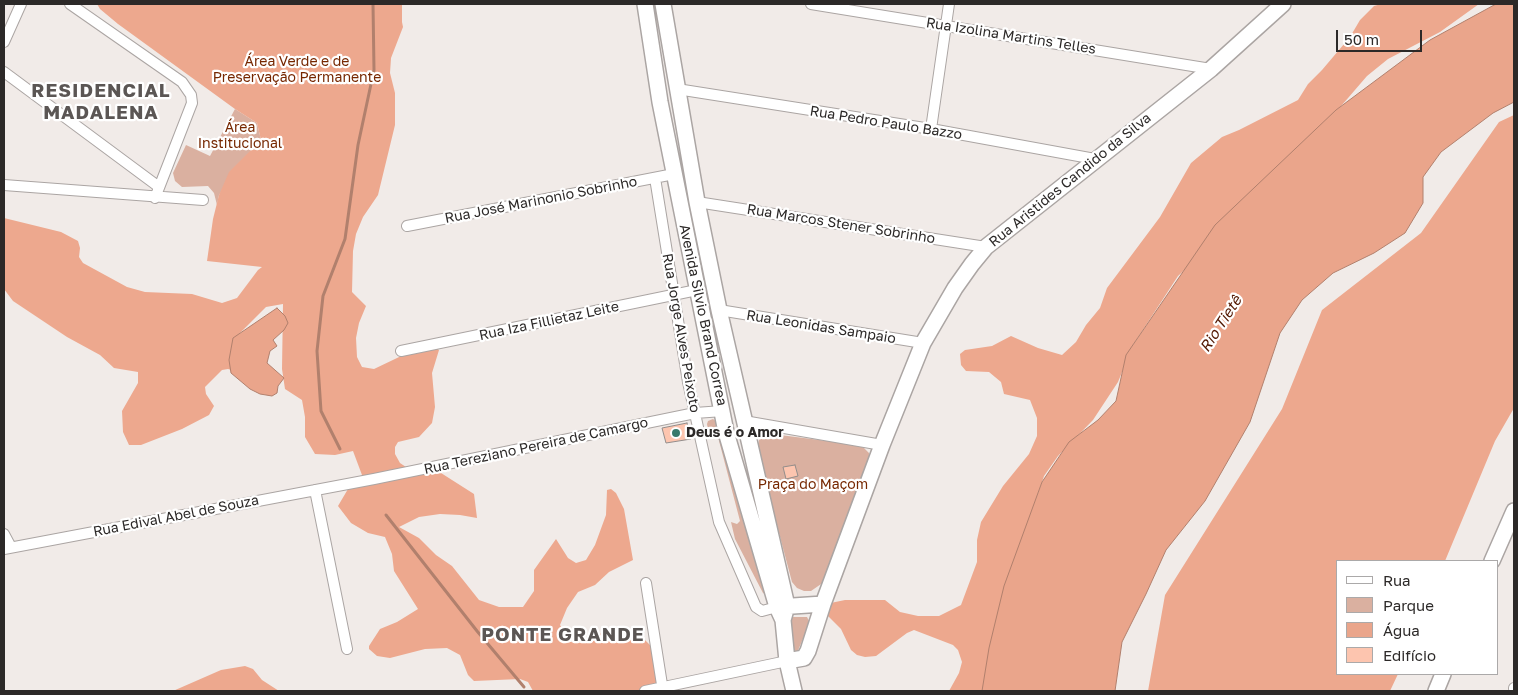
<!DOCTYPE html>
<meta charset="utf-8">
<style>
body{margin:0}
#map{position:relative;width:1518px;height:695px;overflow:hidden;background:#f1ebe8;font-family:"Golos Text",sans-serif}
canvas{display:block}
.frame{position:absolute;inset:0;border:5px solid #2c2928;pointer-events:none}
.legend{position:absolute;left:1336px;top:560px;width:162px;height:115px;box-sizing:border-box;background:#fff;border:1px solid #aba9a9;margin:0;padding:6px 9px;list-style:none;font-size:15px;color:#2c2928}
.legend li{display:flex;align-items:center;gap:10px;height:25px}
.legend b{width:25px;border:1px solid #aba9a9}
.scale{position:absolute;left:1336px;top:30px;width:86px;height:22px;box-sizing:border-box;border:2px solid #2c2928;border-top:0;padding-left:6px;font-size:15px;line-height:18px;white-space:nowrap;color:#2c2928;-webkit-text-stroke:4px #fff;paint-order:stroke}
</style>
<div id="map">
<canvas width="1518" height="695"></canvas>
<div class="frame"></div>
<ul class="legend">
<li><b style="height:6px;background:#fff"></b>Rua</li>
<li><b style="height:14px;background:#dab0a0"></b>Parque</li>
<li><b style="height:14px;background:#eaa58b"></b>Água</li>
<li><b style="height:14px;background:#fdc5af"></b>Edifício</li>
</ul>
<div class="scale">50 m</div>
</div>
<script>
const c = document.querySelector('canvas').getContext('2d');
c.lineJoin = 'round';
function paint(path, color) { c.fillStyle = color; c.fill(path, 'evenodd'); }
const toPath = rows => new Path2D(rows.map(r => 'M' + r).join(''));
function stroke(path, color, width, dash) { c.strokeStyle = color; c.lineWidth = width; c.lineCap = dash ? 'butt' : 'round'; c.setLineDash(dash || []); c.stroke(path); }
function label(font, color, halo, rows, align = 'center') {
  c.font = font + ' "Golos Text",sans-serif'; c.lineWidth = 4.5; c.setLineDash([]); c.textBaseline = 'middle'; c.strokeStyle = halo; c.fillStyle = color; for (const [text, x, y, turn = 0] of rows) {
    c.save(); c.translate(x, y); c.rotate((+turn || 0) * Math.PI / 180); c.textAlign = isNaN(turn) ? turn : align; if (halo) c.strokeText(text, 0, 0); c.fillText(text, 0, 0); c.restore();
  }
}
paint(toPath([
 [235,109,257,123,261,140,247,155,219,195,217,205,214,193,208,186,182,187,175,181,173,173,186,145,210,156],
 [713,419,717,422,730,476,765,594,763,593,735,539,731,522,737,524,740,521,718,437,709,435,707,424,708,421],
 [772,434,859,445,864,448,869,453,869,461,824,582,811,591,804,591,797,588,792,582,757,450,759,440,764,436],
 [792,617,807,617,809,621,809,624,797,653,794,653,788,621]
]), '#dab0a0');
paint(toPath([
 [97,4,402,4,402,22,403,27,391,58,390,73,395,93,395,125,378,195,363,217,356,234,353,251,352,292,366,306,359,323,356,338,357,357,362,367,374,369,418,348,433,346,439,350,432,373,435,407,432,423,419,437,398,442,395,447,395,454,400,463,409,469,441,470,441,473,474,494,477,518,460,515,440,514,419,517,399,527,419,538,436,555,452,566,479,600,499,607,523,607,534,591,534,570,556,539,568,558,576,563,586,560,595,545,606,515,607,490,611,489,616,493,624,509,633,560,609,572,595,585,578,592,567,608,560,625,570,642,591,643,605,629,622,626,638,633,652,647,660,691,533,691,528,682,520,679,474,681,468,675,460,655,447,648,425,649,390,658,377,656,369,649,369,646,380,629,397,622,418,609,394,571,392,554,385,537,368,533,351,523,338,506,348,489,362,475,353,451,335,455,315,454,305,437,305,417,302,400,285,389,282,369,283,304,266,307,239,334,235,351,235,371,228,369,222,370,205,387,206,394,214,406,209,415,182,429,141,445,129,445,123,432,122,411,138,383,138,372,114,368,100,355,67,337,13,301,4,289,4,218,61,232,78,241,80,248,79,257,83,263,127,287,145,292,192,294,222,303,237,298,258,270,262,267,207,261,213,219,219,195,229,172,261,140,257,123,235,109,118,24,100,9],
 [1381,4,1479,4,1440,32,1388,59,1367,76,1342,105,1297,149,1228,230,1178,276,1133,345,1118,382,1093,420,1058,456,1044,476,1017,557,988,691,949,691,959,673,962,662,958,650,953,645,914,630,907,633,876,656,865,657,857,655,851,650,841,629,824,612,821,605,845,600,885,600,900,612,918,616,939,616,961,605,977,562,977,540,981,522,1003,486,1029,454,1037,436,1037,418,1030,400,1004,394,1001,382,989,372,966,371,961,365,960,354,965,350,992,346,1011,336,1038,348,1062,355,1076,342,1086,325,1100,308,1107,288,1160,217,1191,163,1222,137,1239,130,1298,100,1308,84,1322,70,1350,37,1360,20,1374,6],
 [1514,115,1514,408,1495,441,1445,561,1337,561,1337,674,1398,674,1390,691,1148,691,1165,595,1282,409,1322,310,1421,233,1499,122],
 [245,666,253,669,262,680,279,691,173,691,221,670]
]), '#eda88e');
const water = toPath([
 [1496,4,1514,4,1514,102,1493,113,1441,152,1423,177,1423,203,1405,233,1374,253,1333,273,1302,300,1280,333,1250,422,1205,501,1166,550,1146,594,1122,642,1115,691,982,691,989,648,1004,586,1042,482,1069,442,1098,420,1116,401,1126,355,1215,225,1336,110,1430,40,1496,4],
 [277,308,285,316,288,323,284,330,273,340,277,346,270,351,267,363,284,378,278,386,277,393,272,396,260,394,250,389,231,373,229,360,233,338,277,308]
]);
paint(water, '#eaa58b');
stroke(water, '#b1806d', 1);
stroke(toPath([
 [340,449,321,411,317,351,323,296,345,239,358,145,374,70,373,4],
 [386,515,477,631,524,687]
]), '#b1806d', 3);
const building = toPath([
 [687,423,691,439,666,443,662,428,687,423],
 [795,465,798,476,786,479,783,467,795,465]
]);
paint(building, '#fdc5af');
stroke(building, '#938d8b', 1);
const street = toPath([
 [70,4,182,82,191,95,192,103,155,198],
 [811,4,1211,69],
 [4,42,21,4],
 [4,72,159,187],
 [677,89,931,129,1095,159],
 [931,129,949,4],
 [655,178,688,382,719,522,756,607,762,611,777,607],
 [4,185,203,200],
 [697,202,986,247],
 [407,226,674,174],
 [719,310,923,343],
 [401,351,697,290],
 [744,421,882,445],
 [315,490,347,649],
 [4,534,11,547],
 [4,549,374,479,695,413,723,411],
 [646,583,663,691],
 [1514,688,1514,689],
 [645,691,787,661]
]);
const secondary = toPath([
 [645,4,660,102,726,432,777,607,783,620],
 [663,4,697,202,719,310,787,606,783,620,787,661,794,691],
 [1492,561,1514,511],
 [778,607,823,604],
 [787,661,804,658,808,651,823,604,882,445,923,343,955,288,972,264,986,247,1211,69,1283,4],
 [1436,691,1443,674]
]);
stroke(street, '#aba5a3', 12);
stroke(secondary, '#aba5a3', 18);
stroke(street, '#fff', 10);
stroke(secondary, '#fff', 15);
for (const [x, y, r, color] of [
 [676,433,5,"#387a6c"]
]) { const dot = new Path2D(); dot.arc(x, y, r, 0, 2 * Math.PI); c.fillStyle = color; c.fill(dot); stroke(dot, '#fff', 2); }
label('14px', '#2c2928', '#fff', [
 ["Rua Izolina Martins Telles",1011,36,9],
 ["Rua Pedro Paulo Bazzo",886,123,9],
 ["Rua Aristides Candido da Silva",1070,180,-39],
 ["Rua José Marinonio Sobrinho",541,200,-11],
 ["Rua Marcos Stener Sobrinho",841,224,9],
 ["Avenida Silvio Brand Correa",703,315,78],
 ["Rua Iza Fillietaz Leite",549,321,-12],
 ["Rua Leonidas Sampaio",821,327,9],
 ["Rua Jorge Alves Peixoto",681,333,80],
 ["Rua Tereziano Pereira de Camargo",536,446,-12],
 ["Rua Edival Abel de Souza",176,516,-11]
]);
label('14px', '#762700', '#fff', [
 ["Área Verde e de",297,62],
 ["Preservação Permanente",297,78],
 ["Área",240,128],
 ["Institucional",240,144],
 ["Praça do Maçom",813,485]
]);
label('bold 14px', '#2c2928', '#fff', [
 ["Deus é o Amor",686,433]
], 'left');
label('italic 15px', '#521700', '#fff', [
 ["Rio Tietê",1221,324,-57]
]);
c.letterSpacing = '1px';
label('bold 19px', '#5b5654', '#fff', [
 ["RESIDENCIAL",101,91],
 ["MADALENA",101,113],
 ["PONTE GRANDE",563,635]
]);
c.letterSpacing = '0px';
</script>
